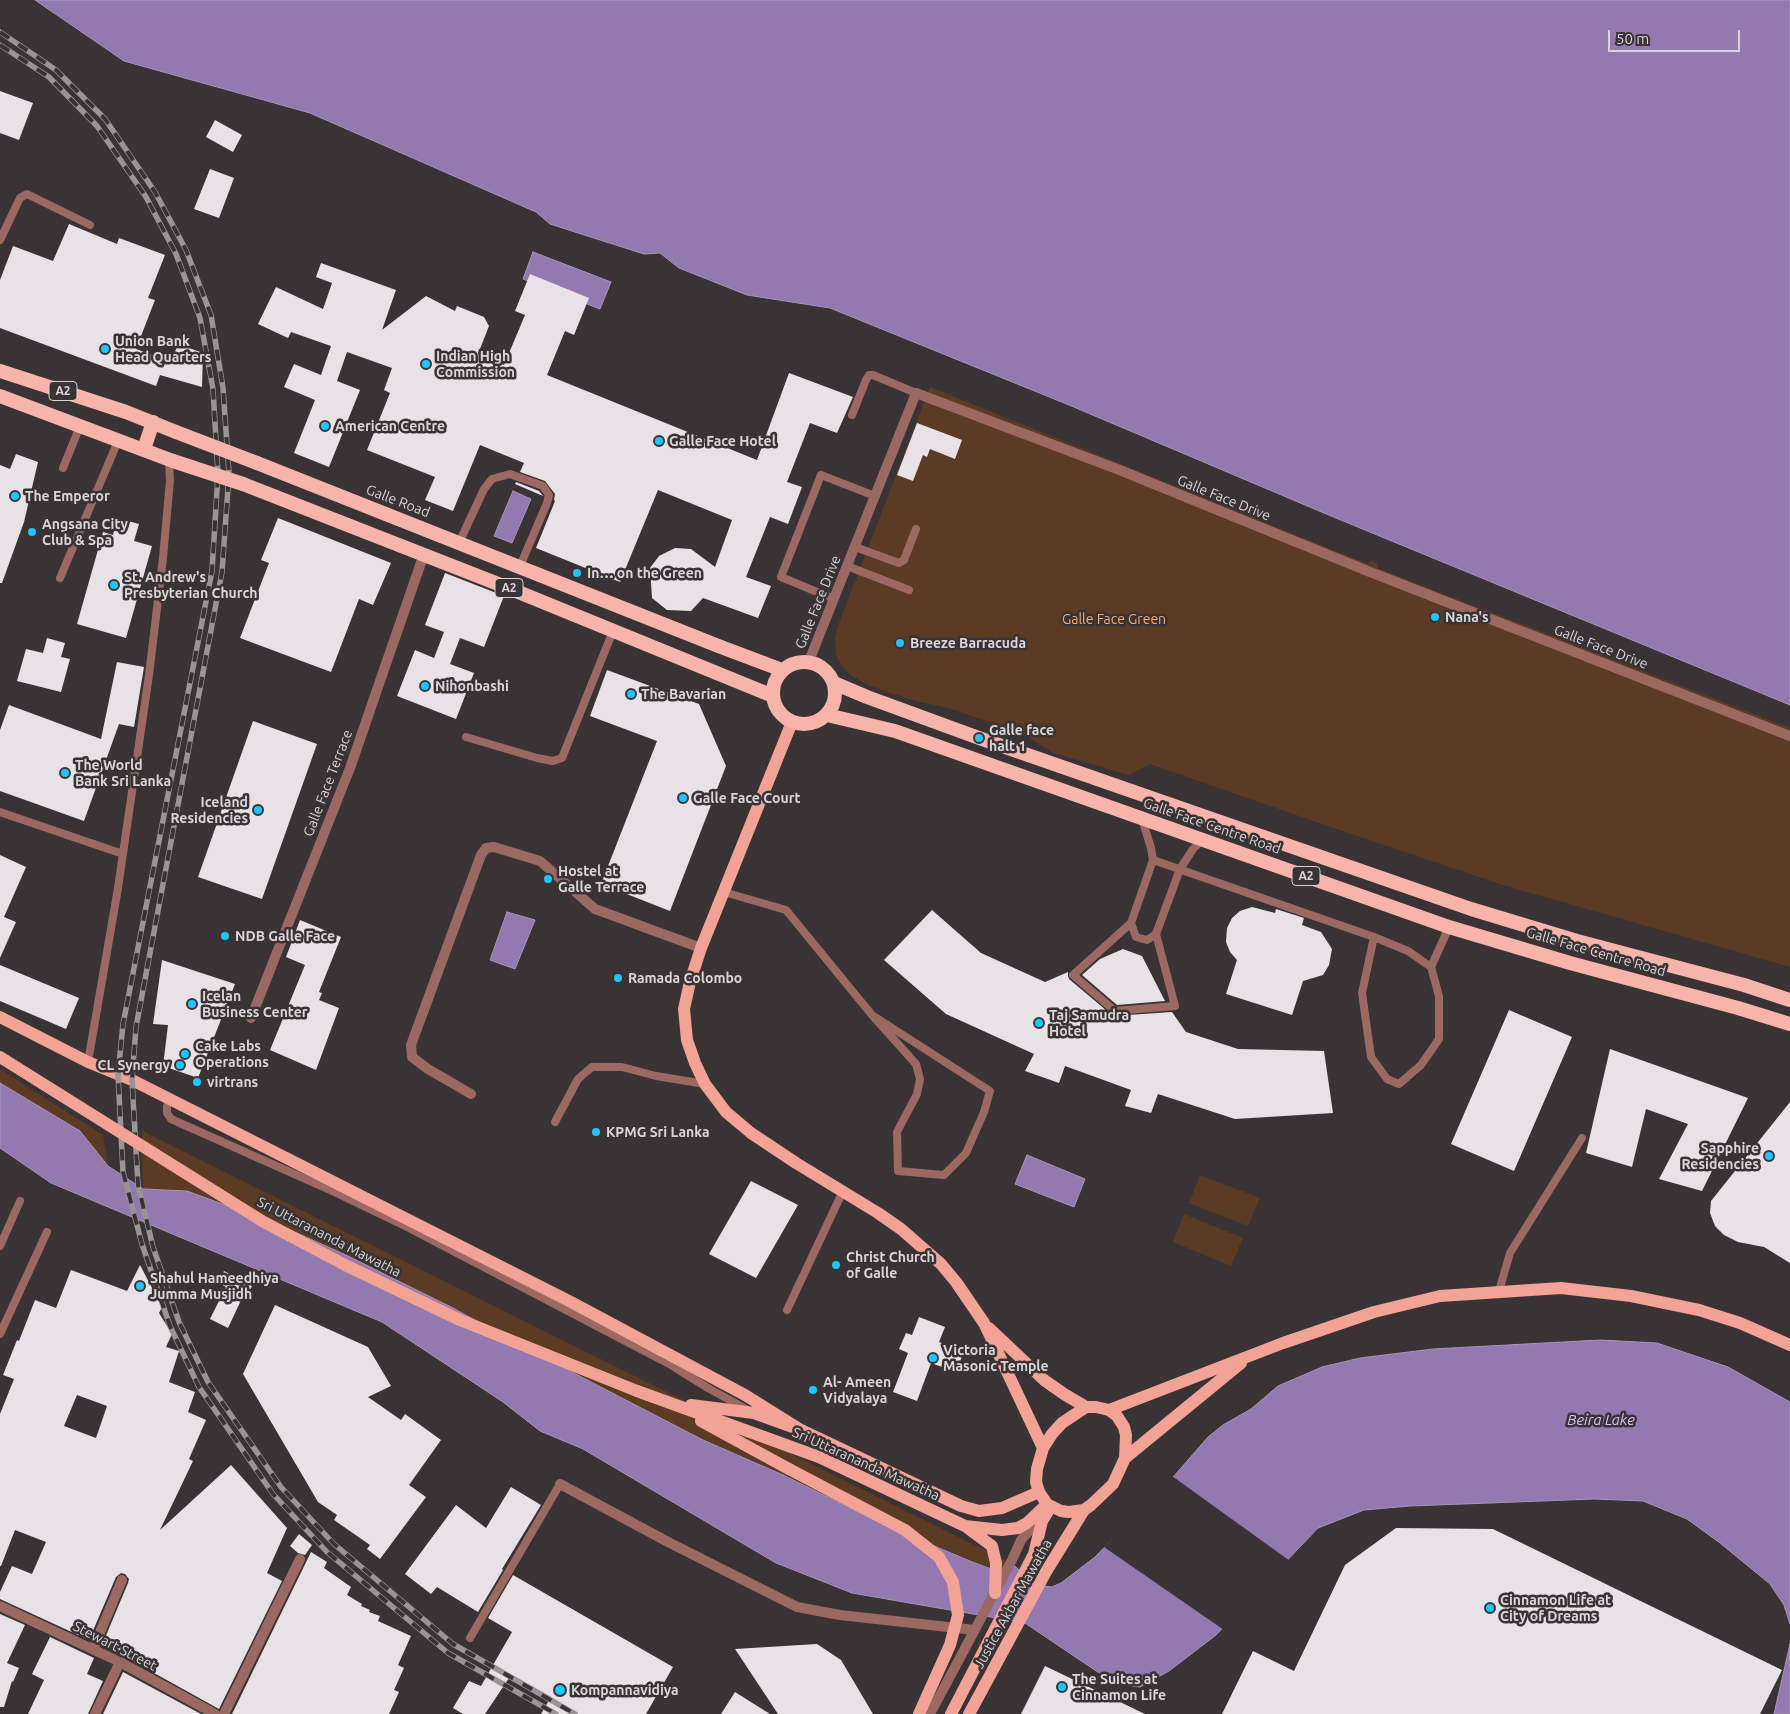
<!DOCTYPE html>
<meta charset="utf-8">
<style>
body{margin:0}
#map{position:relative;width:1790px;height:1714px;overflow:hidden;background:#3a3335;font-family:Ubuntu,sans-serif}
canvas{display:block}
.scale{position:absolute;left:1608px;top:30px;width:132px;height:22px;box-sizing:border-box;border:2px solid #dad5d7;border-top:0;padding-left:6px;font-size:15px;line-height:18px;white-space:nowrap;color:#dad5d7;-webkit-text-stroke:4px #3a3335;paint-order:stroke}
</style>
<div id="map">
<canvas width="1790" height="1714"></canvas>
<div class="scale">50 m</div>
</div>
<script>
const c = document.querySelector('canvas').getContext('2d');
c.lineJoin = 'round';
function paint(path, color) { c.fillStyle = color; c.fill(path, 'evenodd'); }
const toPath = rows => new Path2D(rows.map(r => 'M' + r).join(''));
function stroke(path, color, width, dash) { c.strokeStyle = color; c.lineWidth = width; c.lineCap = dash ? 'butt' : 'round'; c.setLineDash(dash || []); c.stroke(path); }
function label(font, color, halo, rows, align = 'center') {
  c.font = font + ' Ubuntu,sans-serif'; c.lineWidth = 5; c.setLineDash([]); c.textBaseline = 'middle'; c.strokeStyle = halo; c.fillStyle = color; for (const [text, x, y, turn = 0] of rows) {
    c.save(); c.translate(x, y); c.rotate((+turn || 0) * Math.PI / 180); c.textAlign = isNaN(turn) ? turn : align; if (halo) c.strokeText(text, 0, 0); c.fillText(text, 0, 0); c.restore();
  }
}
paint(toPath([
 [930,387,1368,564,1370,560,1378,564,1377,568,1790,728,1790,967,1506,886,1322,824,1150,764,1129,775,1053,753,1022,733,948,708,920,702,887,692,866,684,852,676,841,665,836,655,835,638,839,623],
 [0,1069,103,1135,108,1166,80,1131,0,1083],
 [142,1131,1013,1564,1007,1575,889,1527,783,1475,703,1440,535,1353,453,1308,348,1256,187,1191,143,1189],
 [1200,1175,1260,1198,1248,1226,1189,1203],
 [1184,1214,1243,1238,1231,1266,1173,1242]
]), '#5b3b23');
const water = toPath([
 [35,0,1790,0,1790,705,1331,516,1069,405,830,308,747,295,679,268,660,253,644,254,550,224,536,212,310,113,124,61,35,0],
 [533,252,611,282,600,309,523,279,533,252],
 [513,491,531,499,512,543,494,536,513,491],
 [507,912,535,920,515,969,490,960,507,912],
 [0,1083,80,1131,108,1166,143,1189,187,1191,277,1224,348,1256,453,1308,535,1353,703,1440,783,1475,889,1527,970,1561,1007,1575,1013,1564,1034,1585,1052,1587,1061,1583,1095,1557,1174,1476,1208,1437,1223,1425,1251,1409,1278,1386,1322,1367,1360,1358,1433,1349,1600,1340,1657,1343,1728,1367,1790,1402,1790,1624,1784,1605,1770,1584,1720,1543,1687,1519,1643,1501,1594,1499,1410,1506,1364,1510,1318,1528,1216,1635,1169,1671,1140,1687,1114,1683,1025,1623,852,1593,776,1563,583,1449,540,1431,503,1402,382,1322,51,1183,0,1148,0,1083],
 [1027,1155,1085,1179,1074,1207,1015,1184,1027,1155],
 [1790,1644,1790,1714,1774,1714,1790,1644]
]);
paint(water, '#9379af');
stroke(water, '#a895bb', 1);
paint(toPath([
 [1172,1476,1290,1561,1224,1630,1104,1547]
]), '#3a3335');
paint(toPath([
 [0,91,33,103,19,140,0,133],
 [215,120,242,135,233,152,206,137],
 [210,169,234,178,219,218,194,209],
 [69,224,117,244,119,238,165,255,148,298,155,300,136,349,171,362,178,344,203,353,202,387,160,375,156,386,0,328,0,280,13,246,53,261],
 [321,263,396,290,382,330,426,296,455,311,457,306,484,317,489,326,478,354,504,365,525,315,515,311,530,274,589,298,574,335,565,331,547,375,757,460,789,373,853,397,837,433,810,423,787,482,802,487,788,524,770,517,746,577,771,586,758,618,703,598,691,611,667,610,652,598,650,568,659,556,675,548,691,549,715,567,732,520,658,490,620,582,536,548,555,501,554,500,555,494,545,481,520,472,524,463,480,445,453,511,425,500,435,477,367,450,390,393,384,390,392,368,347,352,337,381,360,390,329,467,294,453,315,400,284,387,294,364,321,375,331,346,291,332,288,338,258,324,276,287,323,309,332,283,316,277],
 [917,423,962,440,955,459,930,449,927,457,923,455,913,481,897,475],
 [16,454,38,462,24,522,2,583,0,583,0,465,10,469],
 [516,482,539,491,543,496,515,484],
 [117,518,139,524,134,541,152,546,126,638,77,624,103,532,113,535],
 [278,518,391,563,373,605,359,599,331,672,240,638,269,563,261,560],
 [445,573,504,596,484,647,460,638,450,664,474,673,456,719,397,696,415,650,434,658,444,632,425,625],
 [47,638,65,643,61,657,70,659,61,692,17,681,26,649,43,653],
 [117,662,144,667,134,727,119,724,84,821,0,791,0,730,9,705,101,739],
 [607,670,699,704,726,766,670,911,601,884,657,741,590,716],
 [253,721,317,744,262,899,198,877],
 [0,855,26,867,4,917,16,922,0,958],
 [1252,907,1275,913,1276,909,1304,918,1302,925,1321,932,1332,949,1329,965,1323,975,1303,981,1292,1015,1226,994,1237,960,1230,952,1226,942,1227,928,1232,918,1240,911],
 [932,910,981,953,1045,982,1068,972,1068,976,1069,979,1113,1016,1172,1012,1186,1032,1238,1049,1324,1051,1333,1113,1235,1119,1158,1094,1151,1113,1125,1106,1131,1090,1065,1066,1059,1083,1025,1071,1034,1054,946,1014,884,960],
 [300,920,341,937,319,992,322,993,319,1000,339,1008,316,1070,270,1050,305,965,286,957],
 [1123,949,1142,956,1165,1001,1117,1005,1082,975,1100,959],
 [162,960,235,984,198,1078,163,1066,168,1025,153,1024],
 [0,965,79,998,66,1029,0,1001],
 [1509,1010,1572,1037,1514,1171,1451,1144],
 [1610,1049,1748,1098,1702,1191,1659,1179,1688,1124,1646,1109,1632,1167,1586,1153],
 [1790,1102,1790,1263,1764,1247,1738,1242,1724,1235,1715,1226,1710,1213,1711,1201],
 [751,1181,798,1205,756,1278,709,1254],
 [140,1265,162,1307,159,1313,172,1334,166,1347,179,1351,169,1382,195,1392,188,1412,206,1420,189,1459,193,1461,160,1530,231,1465,287,1528,267,1573,282,1581,219,1709,127,1658,128,1657,124,1654,102,1645,128,1583,129,1579,125,1574,121,1573,116,1577,89,1640,0,1599,0,1592,12,1566,32,1574,46,1542,15,1530,1,1566,0,1566,0,1414,14,1379,3,1375,17,1340,19,1341,35,1300,56,1308,71,1270,127,1291],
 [77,1395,107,1406,96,1438,64,1426],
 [224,1271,252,1286,246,1298,243,1296,228,1328,210,1319,226,1287,218,1283],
 [275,1305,368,1347,391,1386,368,1397,401,1420,405,1414,441,1440,409,1485,426,1497,380,1559,367,1549,370,1545,334,1520,337,1515,318,1502,243,1374],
 [919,1317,945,1327,939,1342,964,1351,956,1372,931,1363,917,1401,893,1392,908,1353,899,1349,906,1333,912,1335],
 [511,1487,541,1505,502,1569,503,1570,478,1612,437,1587,431,1594,405,1574,456,1505,486,1528],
 [1396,1528,1493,1529,1782,1670,1760,1714,1222,1714,1253,1651,1294,1671,1345,1565],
 [299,1534,312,1545,305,1555,298,1553,290,1546],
 [311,1552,327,1562,324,1568,351,1587,347,1595,362,1604,361,1606,370,1610,369,1612,380,1616,378,1621,411,1636,398,1665,404,1668,394,1690,399,1692,389,1714,232,1714],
 [513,1575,673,1667,646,1714,541,1714,551,1697,511,1675,485,1714,463,1714,453,1708,469,1681,481,1686,512,1632,488,1618],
 [0,1614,25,1625,7,1663,19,1668,13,1682,12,1681,4,1707,0,1707],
 [50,1637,94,1658,87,1674,103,1681,88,1714,28,1714,44,1680,32,1674],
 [817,1644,841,1660,873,1714,778,1714,735,1649],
 [1045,1666,1145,1714,1021,1714],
 [123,1672,201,1714,103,1714],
 [735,1692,770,1714,721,1714]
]), '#e8e1e6');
stroke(toPath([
 [0,240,20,198,27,194,90,225],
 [852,415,866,380,869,375,873,375,916,393],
 [63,468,80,426],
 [459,543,484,489,492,479,510,474,543,486,549,495,547,503,520,566],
 [855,547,899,563,904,560,916,529],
 [847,566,909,590],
 [60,578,118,441],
 [834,599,781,577,821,475,875,496],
 [466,737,537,758,553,761,562,758,613,631],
 [0,812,123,854],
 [1142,819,1151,848,1153,860,1131,923,1073,975,1115,1011,1175,1006,1156,934],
 [1153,860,1374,937,1408,951,1431,967,1439,996,1439,1039,1421,1065,1399,1084,1387,1079,1371,1057,1362,993,1374,937],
 [724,892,786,910,872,1015,990,1091,984,1112,966,1153,944,1175,898,1171,897,1132,917,1094,920,1079,916,1064,872,1015],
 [1131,923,1136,937,1147,940,1156,934,1180,869,1193,849,1203,839],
 [1431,967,1449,927],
 [88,1062,118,888,149,675,163,558,170,480,169,460],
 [170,1101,167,1106,167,1113,171,1119,328,1189,407,1227,671,1365,708,1388,746,1409],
 [555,1122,578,1079,592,1067,622,1067,656,1076,705,1084],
 [0,1246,20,1201],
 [1499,1291,1510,1253,1582,1138],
 [787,1310,843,1191],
 [0,1334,47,1232],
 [470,1638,560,1484]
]), '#9b6962', 8);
stroke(toPath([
 [916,393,1117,469,1370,572,1790,736]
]), '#9b6962', 10);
stroke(toPath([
 [251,1018,350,768,424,554],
 [471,1094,428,1069,412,1057,411,1045,481,855,486,848,494,847,540,861,595,909,701,948],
 [560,1484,670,1543,797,1607,840,1615,975,1630],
 [93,1649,122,1580],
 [95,1714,120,1662],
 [224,1714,300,1559]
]), '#9b6962', 10);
stroke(toPath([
 [809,661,916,393],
 [0,1606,120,1662,215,1714],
 [930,1714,1013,1558,1021,1540,1028,1532,1042,1521]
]), '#9b6962', 10);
stroke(toPath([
 [792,722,701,948,690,982,684,1009,687,1040,695,1063,705,1084,726,1112,751,1133,796,1163,878,1213,901,1229,941,1264,956,1282,984,1323,1043,1448],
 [0,1017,88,1062,132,1080,571,1302,745,1395,801,1430],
 [989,1328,1044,1380,1064,1394,1086,1407],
 [637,1391,819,1457,965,1526,1002,1530,1018,1528,1027,1523,1047,1504],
 [691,1405,754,1413,801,1430,961,1506,979,1511,1002,1508,1039,1492],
 [1086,1407,1096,1407,1109,1410,1117,1416,1124,1427,1126,1435,1125,1458,1113,1484,1091,1505,1084,1510,1069,1512,1061,1511,1047,1504,1039,1492,1036,1482,1037,1469,1043,1448,1052,1434,1062,1423,1086,1407],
 [1109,1410,1283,1343,1374,1312,1440,1296,1561,1288,1631,1296,1699,1310,1740,1323,1790,1345],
 [701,1421,789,1469],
 [1125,1458,1241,1363],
 [965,1526,992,1546,996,1563,995,1593],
 [951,1714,1034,1554,1042,1521,1050,1508],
 [969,1714,1047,1570,1084,1510]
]), '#f3a296', 12);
stroke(toPath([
 [0,371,126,412,176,432],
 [0,396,173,461],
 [144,449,153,422],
 [257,463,721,647,782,670],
 [243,484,506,587,773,696],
 '773 693a31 31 0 1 1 62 0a31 31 0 1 1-62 0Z',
 [834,683,867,697,979,738,1471,909,1577,941,1744,985,1790,1000],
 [827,715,895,731,1449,927,1570,963,1738,1008,1790,1024]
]), '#f6b4aa', 14);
const rail = toPath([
 [0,32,56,70,105,119,155,192,186,250,211,315,223,388,229,474,222,572,136,1027,132,1080,138,1185,153,1247,179,1322,208,1382,281,1487,334,1544,453,1644,575,1714],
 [0,45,49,77,97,126,146,197,176,254,200,318,213,389,218,474,212,571,123,1024,118,1075,123,1172,142,1244,170,1326,199,1387,273,1494,327,1552,448,1653,556,1714]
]);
stroke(rail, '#9a9496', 5.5);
stroke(rail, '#3a3335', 4, [11]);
stroke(toPath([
 [0,1057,262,1221,345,1265,460,1320,637,1391],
 [789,1469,905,1530,939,1557,953,1582,958,1615,950,1645,919,1714]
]), '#f3a296', 12);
stroke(toPath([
 [176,432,257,463],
 [173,461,243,484]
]), '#f6b4aa', 14);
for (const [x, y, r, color] of [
 [105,349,5,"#16cafb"],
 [426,364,5,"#16cafb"],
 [325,426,5,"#16cafb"],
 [659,441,5,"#16cafb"],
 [15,496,5,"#16cafb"],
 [32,532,5,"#16cafb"],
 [577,573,5,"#16cafb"],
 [114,585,5,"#16cafb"],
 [1435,617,5,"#16cafb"],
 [900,643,5,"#16cafb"],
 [425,686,5,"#16cafb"],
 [631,694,5,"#16cafb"],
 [979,738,5,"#16cafb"],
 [65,773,5,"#16cafb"],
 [683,798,5,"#16cafb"],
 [258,810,5,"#16cafb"],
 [548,879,5,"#16cafb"],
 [225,936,5,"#16cafb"],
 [618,978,5,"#16cafb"],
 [192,1004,5,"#16cafb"],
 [1039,1023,5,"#16cafb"],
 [185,1054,5,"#16cafb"],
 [180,1065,5,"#16cafb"],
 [197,1082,5,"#16cafb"],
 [596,1132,5,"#16cafb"],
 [1769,1156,5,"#16cafb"],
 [836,1265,5,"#16cafb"],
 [140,1286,5,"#16cafb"],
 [933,1358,5,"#16cafb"],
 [813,1390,5,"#16cafb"],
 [1490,1608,5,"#16cafb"],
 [1062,1687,5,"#16cafb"],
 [560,1690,6,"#16cafb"]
]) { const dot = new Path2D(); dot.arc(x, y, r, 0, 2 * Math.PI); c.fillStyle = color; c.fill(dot); stroke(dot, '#3a3335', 2); }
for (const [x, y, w] of [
 [63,391,28],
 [509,588,28],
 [1306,876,28]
]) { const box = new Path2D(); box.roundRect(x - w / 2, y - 9.5, w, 19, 4); c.fillStyle = '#3a3335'; c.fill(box); stroke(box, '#dad5d7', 1); }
label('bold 12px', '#dad5d7', null, [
 ["A2",63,391],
 ["A2",509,588],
 ["A2",1306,876]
]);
label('bold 14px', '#dad5d7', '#3a3335', [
 ["Union Bank",115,341],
 ["Head Quarters",115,357],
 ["Indian High",436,356],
 ["Commission",436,372],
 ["American Centre",335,426],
 ["Galle Face Hotel",669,441],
 ["The Emperor",25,496],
 ["Angsana City",42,524],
 ["Club & Spa",42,540],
 ["In… on the Green",587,573],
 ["St. Andrew's",124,577],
 ["Presbyterian Church",124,593],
 ["Nana's",1445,617],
 ["Breeze Barracuda",910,643],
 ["Nihonbashi",435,686],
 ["The Bavarian",641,694],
 ["Galle face",989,730],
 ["halt 1",989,746],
 ["The World",75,765],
 ["Bank Sri Lanka",75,781],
 ["Galle Face Court",693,798],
 ["Iceland",248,802,"right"],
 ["Residencies",248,818,"right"],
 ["Hostel at",558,871],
 ["Galle Terrace",558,887],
 ["NDB Galle Face",235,936],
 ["Ramada Colombo",628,978],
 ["Icelan",202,996],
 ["Business Center",202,1012],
 ["Taj Samudra",1049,1015],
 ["Hotel",1049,1031],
 ["Cake Labs",195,1046],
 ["Operations",195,1062],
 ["CL Synergy",170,1065,"right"],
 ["virtrans",207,1082],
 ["KPMG Sri Lanka",606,1132],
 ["Sapphire",1759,1148,"right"],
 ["Residencies",1759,1164,"right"],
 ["Christ Church",846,1257],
 ["of Galle",846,1273],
 ["Shahul Hameedhiya",150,1278],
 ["Jumma Musjidh",150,1294],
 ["Victoria",943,1350],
 ["Masonic Temple",943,1366],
 ["Al- Ameen",823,1382],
 ["Vidyalaya",823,1398],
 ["Cinnamon Life at",1500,1600],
 ["City of Dreams",1500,1616],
 ["The Suites at",1072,1679],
 ["Cinnamon Life",1072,1695],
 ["Kompannavidiya",571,1690]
], 'left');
label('14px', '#dad5d7', '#3a3335', [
 ["Galle Face Drive",1224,498,22],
 ["Galle Road",398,501,21],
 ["Galle Face Drive",818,602,-68],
 ["Galle Face Drive",1601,647,21],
 ["Galle Face Terrace",328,783,-69],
 ["Galle Face Centre Road",1212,826,19],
 ["Galle Face Centre Road",1596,952,16],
 ["Sri Uttarananda Mawatha",329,1237,27],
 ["Sri Uttarananda Mawatha",866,1464,24],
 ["Justice Akbar Mawatha",1013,1604,-61],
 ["Stewart Street",115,1646,27]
]);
label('14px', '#f8ab74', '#3a3335', [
 ["Galle Face Green",1114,619]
]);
label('italic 15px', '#dcbefe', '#3a3335', [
 ["Beira Lake",1601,1420]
]);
</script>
